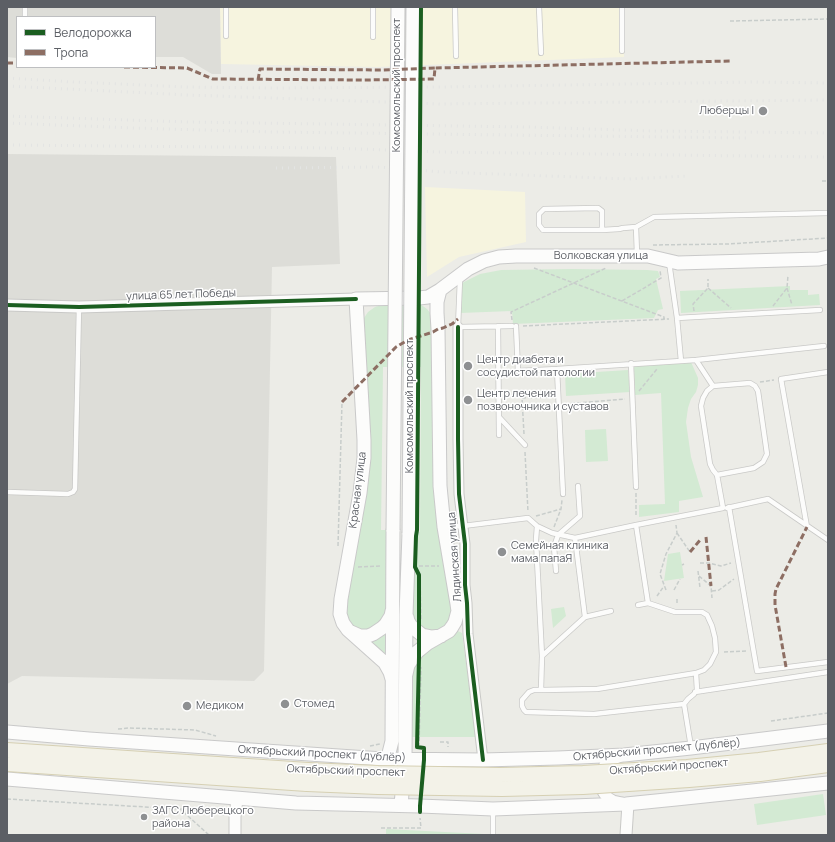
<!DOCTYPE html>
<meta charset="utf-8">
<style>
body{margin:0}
#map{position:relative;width:835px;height:842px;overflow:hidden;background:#ecece7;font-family:Manrope,sans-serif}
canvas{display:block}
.frame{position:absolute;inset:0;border:8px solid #5c5f65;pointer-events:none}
.legend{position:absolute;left:16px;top:16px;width:140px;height:52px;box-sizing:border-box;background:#fff;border:1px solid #bebfc1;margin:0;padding:5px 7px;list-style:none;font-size:12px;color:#5c5f65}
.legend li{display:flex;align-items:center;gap:8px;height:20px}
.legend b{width:20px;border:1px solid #bebfc1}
</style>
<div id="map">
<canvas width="835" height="842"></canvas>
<div class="frame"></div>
<ul class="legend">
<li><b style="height:5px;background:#1b5e20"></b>Велодорожка</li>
<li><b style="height:5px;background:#8d6e63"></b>Тропа</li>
</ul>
</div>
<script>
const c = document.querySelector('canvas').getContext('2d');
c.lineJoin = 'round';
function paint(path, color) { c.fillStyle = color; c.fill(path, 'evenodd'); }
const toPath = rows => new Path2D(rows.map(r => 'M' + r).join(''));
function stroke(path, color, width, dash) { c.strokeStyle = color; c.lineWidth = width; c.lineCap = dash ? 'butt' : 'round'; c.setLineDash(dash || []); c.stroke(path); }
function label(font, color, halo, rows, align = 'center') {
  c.font = font + ' Manrope,sans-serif'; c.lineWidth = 3; c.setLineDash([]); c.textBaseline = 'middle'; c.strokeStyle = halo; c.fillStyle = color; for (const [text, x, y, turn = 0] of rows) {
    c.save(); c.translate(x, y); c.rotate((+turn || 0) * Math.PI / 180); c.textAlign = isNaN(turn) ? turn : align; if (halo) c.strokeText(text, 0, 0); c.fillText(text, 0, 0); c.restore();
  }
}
paint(toPath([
 [220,7,624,7,624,57,377,67,221,64],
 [425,187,525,192,526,242,459,257,427,277]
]), '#f6f4df');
paint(toPath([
 [7,7,220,7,221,74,212,74,183,57,155,57,155,17,17,17,17,58,7,57],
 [7,154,336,157,340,264,272,267,264,671,254,681,22,676,7,684]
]), '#ddddd8');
paint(toPath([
 [572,269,647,270,658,271,660,277,656,279,663,309,658,310,654,318,513,324,512,311,460,313,460,284,480,274,501,270],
 [790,286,790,290,808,290,808,295,819,294,820,305,681,313,680,291],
 [385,304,420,304,427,309,431,314,452,605,451,620,442,629,432,632,417,626,412,615,414,530,420,532,421,367,383,367,381,530,387,530,387,613,372,631,357,630,347,621,345,608,365,494,363,322,364,318,368,312,375,307],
 [691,362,698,378,698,385,696,392,691,399,688,408,686,422,691,457,703,497,679,501,679,512,639,517,639,505,665,504,661,393,635,395,634,366],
 [628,370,630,392,566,396,565,374],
 [606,429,608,461,586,462,585,430],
 [680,552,684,578,664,581,668,554],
 [564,607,566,616,553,628,551,609],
 [387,630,387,657,366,639],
 [456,630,462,633,476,737,410,737,412,671,417,659],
 [823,794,826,815,757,825,754,804],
 [386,829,484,834,484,835,386,835]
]), '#d3ead3');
const service = toPath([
 [25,7,25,17],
 [226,7,226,36],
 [373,7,373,37],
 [455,7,456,56],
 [539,7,541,53],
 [622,7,622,51],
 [636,227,654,217,828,213],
 [602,230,602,211,598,208,544,209,539,214,539,225,543,230,602,230,619,229,623,228,636,227,637,254],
 [669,262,677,318,681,361,696,360,713,386,707,391,703,398,701,406,710,464,713,470,717,475,723,508,636,525,648,603,675,612,702,612,707,615,712,626,715,638,716,652,710,664,704,670,696,673,697,690,694,694,688,699,684,704,691,747],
 [460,279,458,327,512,326],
 [677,318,820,310],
 [498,326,499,435],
 [516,326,518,371,557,369],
 [696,360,824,346],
 [631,363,636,487],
 [713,386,750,383,755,386,758,391,767,454,763,462,754,468,717,475],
 [499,417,525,445],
 [7,492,68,494,73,492,75,489,79,307],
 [563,494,557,369,681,361],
 [729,507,757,671,828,662],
 [727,508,768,499,828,540],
 [537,526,536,540,542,656],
 [444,527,463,526,528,518,537,526,552,533,575,538,585,617],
 [807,527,781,379,828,372],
 [575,538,636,525],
 [556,571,554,547,558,535,580,516,578,486],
 [638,605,648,603],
 [611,611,585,617,542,656,541,690,597,689,696,673],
 [541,690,534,690,529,692,522,700,522,706,524,710,526,712,594,714,684,704],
 [695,692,828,672],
 [493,835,493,811]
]);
const minor = toPath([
 [458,327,458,439,459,494,465,544,465,585,467,603,468,634,483,760]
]);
const tertiary = toPath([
 [7,305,79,307,356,299],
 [621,756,609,761,605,765,600,776,600,782,601,788,604,793,608,798,613,801,622,803],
 [235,835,235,817,237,799],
 [626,835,628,804]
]);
const secondary = toPath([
 [407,617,408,621,411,626,422,635,432,637,441,636],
 [351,632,360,636,368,636,373,634,382,628,386,624,391,616,392,611],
 [406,674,408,665,417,652,428,643,449,631,452,627,455,622,458,611,457,604,444,527,440,486,438,329,437,313,437,302,440,290],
 [392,679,390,672,385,663,348,630,343,623,340,614,341,599,360,493,364,458,364,440,356,299,419,298,428,297,440,290,468,269,484,261,499,257,516,256,648,256,678,263,819,259,828,257],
 [7,732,89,739,383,759,483,760,558,758,624,755,691,748,828,731],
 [383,759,387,757,389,753,392,741,393,530],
 [7,779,296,803,420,806,493,809,626,804,676,799,828,783],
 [401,805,405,759,406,615,409,533]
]);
const primary = toPath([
 [7,750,308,770],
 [7,764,307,784]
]);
stroke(service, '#c9c9c7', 6);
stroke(minor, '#c9c9c7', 11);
stroke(tertiary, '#c9c9c7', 13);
stroke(secondary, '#c9c9c9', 15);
stroke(primary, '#d6d0b3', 16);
stroke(toPath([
 [730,21,828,19],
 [822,181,828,181],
 [653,245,727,244,828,238],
 [534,268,664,317,664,320],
 [708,288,731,308],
 [787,288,792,305],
 [622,301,661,278,660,270],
 [773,306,787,288,788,275],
 [694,311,693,304,708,288,708,279],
 [512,320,511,312,606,268],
 [523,326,669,319],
 [760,382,774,380],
 [639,391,657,369],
 [565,404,625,399],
 [524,434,522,398,552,397],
 [525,452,528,512],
 [636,493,636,517],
 [536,516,561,509],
 [554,527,561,509,562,500],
 [677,533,690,552],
 [338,546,342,402],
 [700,563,709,563,721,566,731,563],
 [682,565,684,564],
 [419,566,439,566],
 [358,567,382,566],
 [698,571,700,588],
 [420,573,420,575,421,619],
 [699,576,711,586,712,598],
 [666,590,660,574,666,554,677,533,676,525],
 [674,590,680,579],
 [712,591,719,590,734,579],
 [657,596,664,586],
 [677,599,677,604],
 [724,652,746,651],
 [771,721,828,713],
 [118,729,129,728,195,730,216,736],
 [440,742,448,742,448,747],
 [370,746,380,744],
 [419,747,421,667],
 [7,799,215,811,223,812,224,817],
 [179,808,209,835],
 [381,828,421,828,420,818]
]), '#c8cdcb', 1.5, [4, 2]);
stroke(service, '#fcfcfb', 4.5);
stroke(minor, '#fcfcfb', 9);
stroke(tertiary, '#fcfcfb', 11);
stroke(secondary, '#fcfcfb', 13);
stroke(primary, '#f3f2e8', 14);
stroke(toPath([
 [7,78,73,82,188,87,273,88,440,87,756,82,828,83],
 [7,86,188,95,439,104,828,100],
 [7,116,188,122,528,127,653,131,828,133],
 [7,123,133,128,272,132,749,138],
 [7,145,332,148,438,152,828,157],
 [276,168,377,167,442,172,629,179,687,176]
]), '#e3e4e3', 3, [1, 5]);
const secondaryBridge = toPath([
 [393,530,398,7],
 [409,533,413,7]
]);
const primaryBridge = toPath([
 [308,770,378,773,500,775,583,773,687,767,759,760,828,751],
 [307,784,378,787,502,789,583,787,689,780,760,774,828,765]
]);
stroke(secondaryBridge, '#c9c9c9', 15, []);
stroke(primaryBridge, '#d6d0b3', 16, []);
stroke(secondaryBridge, '#fcfcfb', 13);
stroke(primaryBridge, '#f3f2e8', 14);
stroke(toPath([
 [7,63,17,63],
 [124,67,187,68,213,79,363,80,434,79,435,68,730,61],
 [258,80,260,69,381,70,435,68],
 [342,402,396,347,408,340,433,332,438,329,443,328,452,324,458,319],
 [706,537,711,586],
 [690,552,701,539],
 [786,667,775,605,775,594,776,589,807,527]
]), '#8d6e63', 3, [6, 3]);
stroke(toPath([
 [7,305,79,307,356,299],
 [458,327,458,439,459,494,465,544,465,585,467,603,468,634,483,760],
 [420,812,420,806,424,760,424,748,417,747,419,657,419,575,415,567,416,536,417,530,421,7]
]), '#1b5e20', 4);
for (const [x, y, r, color] of [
 [763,111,5,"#8e9092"],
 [468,366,5,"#8e9092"],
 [468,400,5,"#8e9092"],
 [502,552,5,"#8e9092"],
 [285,704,5,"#8e9092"],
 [187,706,5,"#8e9092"],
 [144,817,4,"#8e9092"]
]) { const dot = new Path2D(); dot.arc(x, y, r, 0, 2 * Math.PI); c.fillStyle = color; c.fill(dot); stroke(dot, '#fff', 1.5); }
label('11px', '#5c5f65', '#fff', [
 ["Комсомольский проспект",397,85,-90],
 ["Волковская улица",601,256],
 ["улица 65 лет Победы",181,295,-2],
 ["Комсомольский проспект",410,406,-90],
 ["Красная улица",358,490,-83],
 ["Лядинская улица",455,557,-94],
 ["Октябрьский проспект (дублёр)",657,750,-5],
 ["Октябрьский проспект (дублёр)",322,754,3],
 ["Октябрьский проспект",669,767,-4],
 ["Октябрьский проспект",346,771,2]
]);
label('11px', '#5c5f65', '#fff', [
 ["Люберцы I",754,111,"right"],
 ["Центр диабета и",477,360],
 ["сосудистой патологии",477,373],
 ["Центр лечения",477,394],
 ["позвоночника и суставов",477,407],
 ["Семейная клиника",511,546],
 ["мама папаЯ",511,559],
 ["Стомед",294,704],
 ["Медиком",196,706],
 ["ЗАГС Люберецкого",152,811],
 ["района",152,824]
], 'left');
</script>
